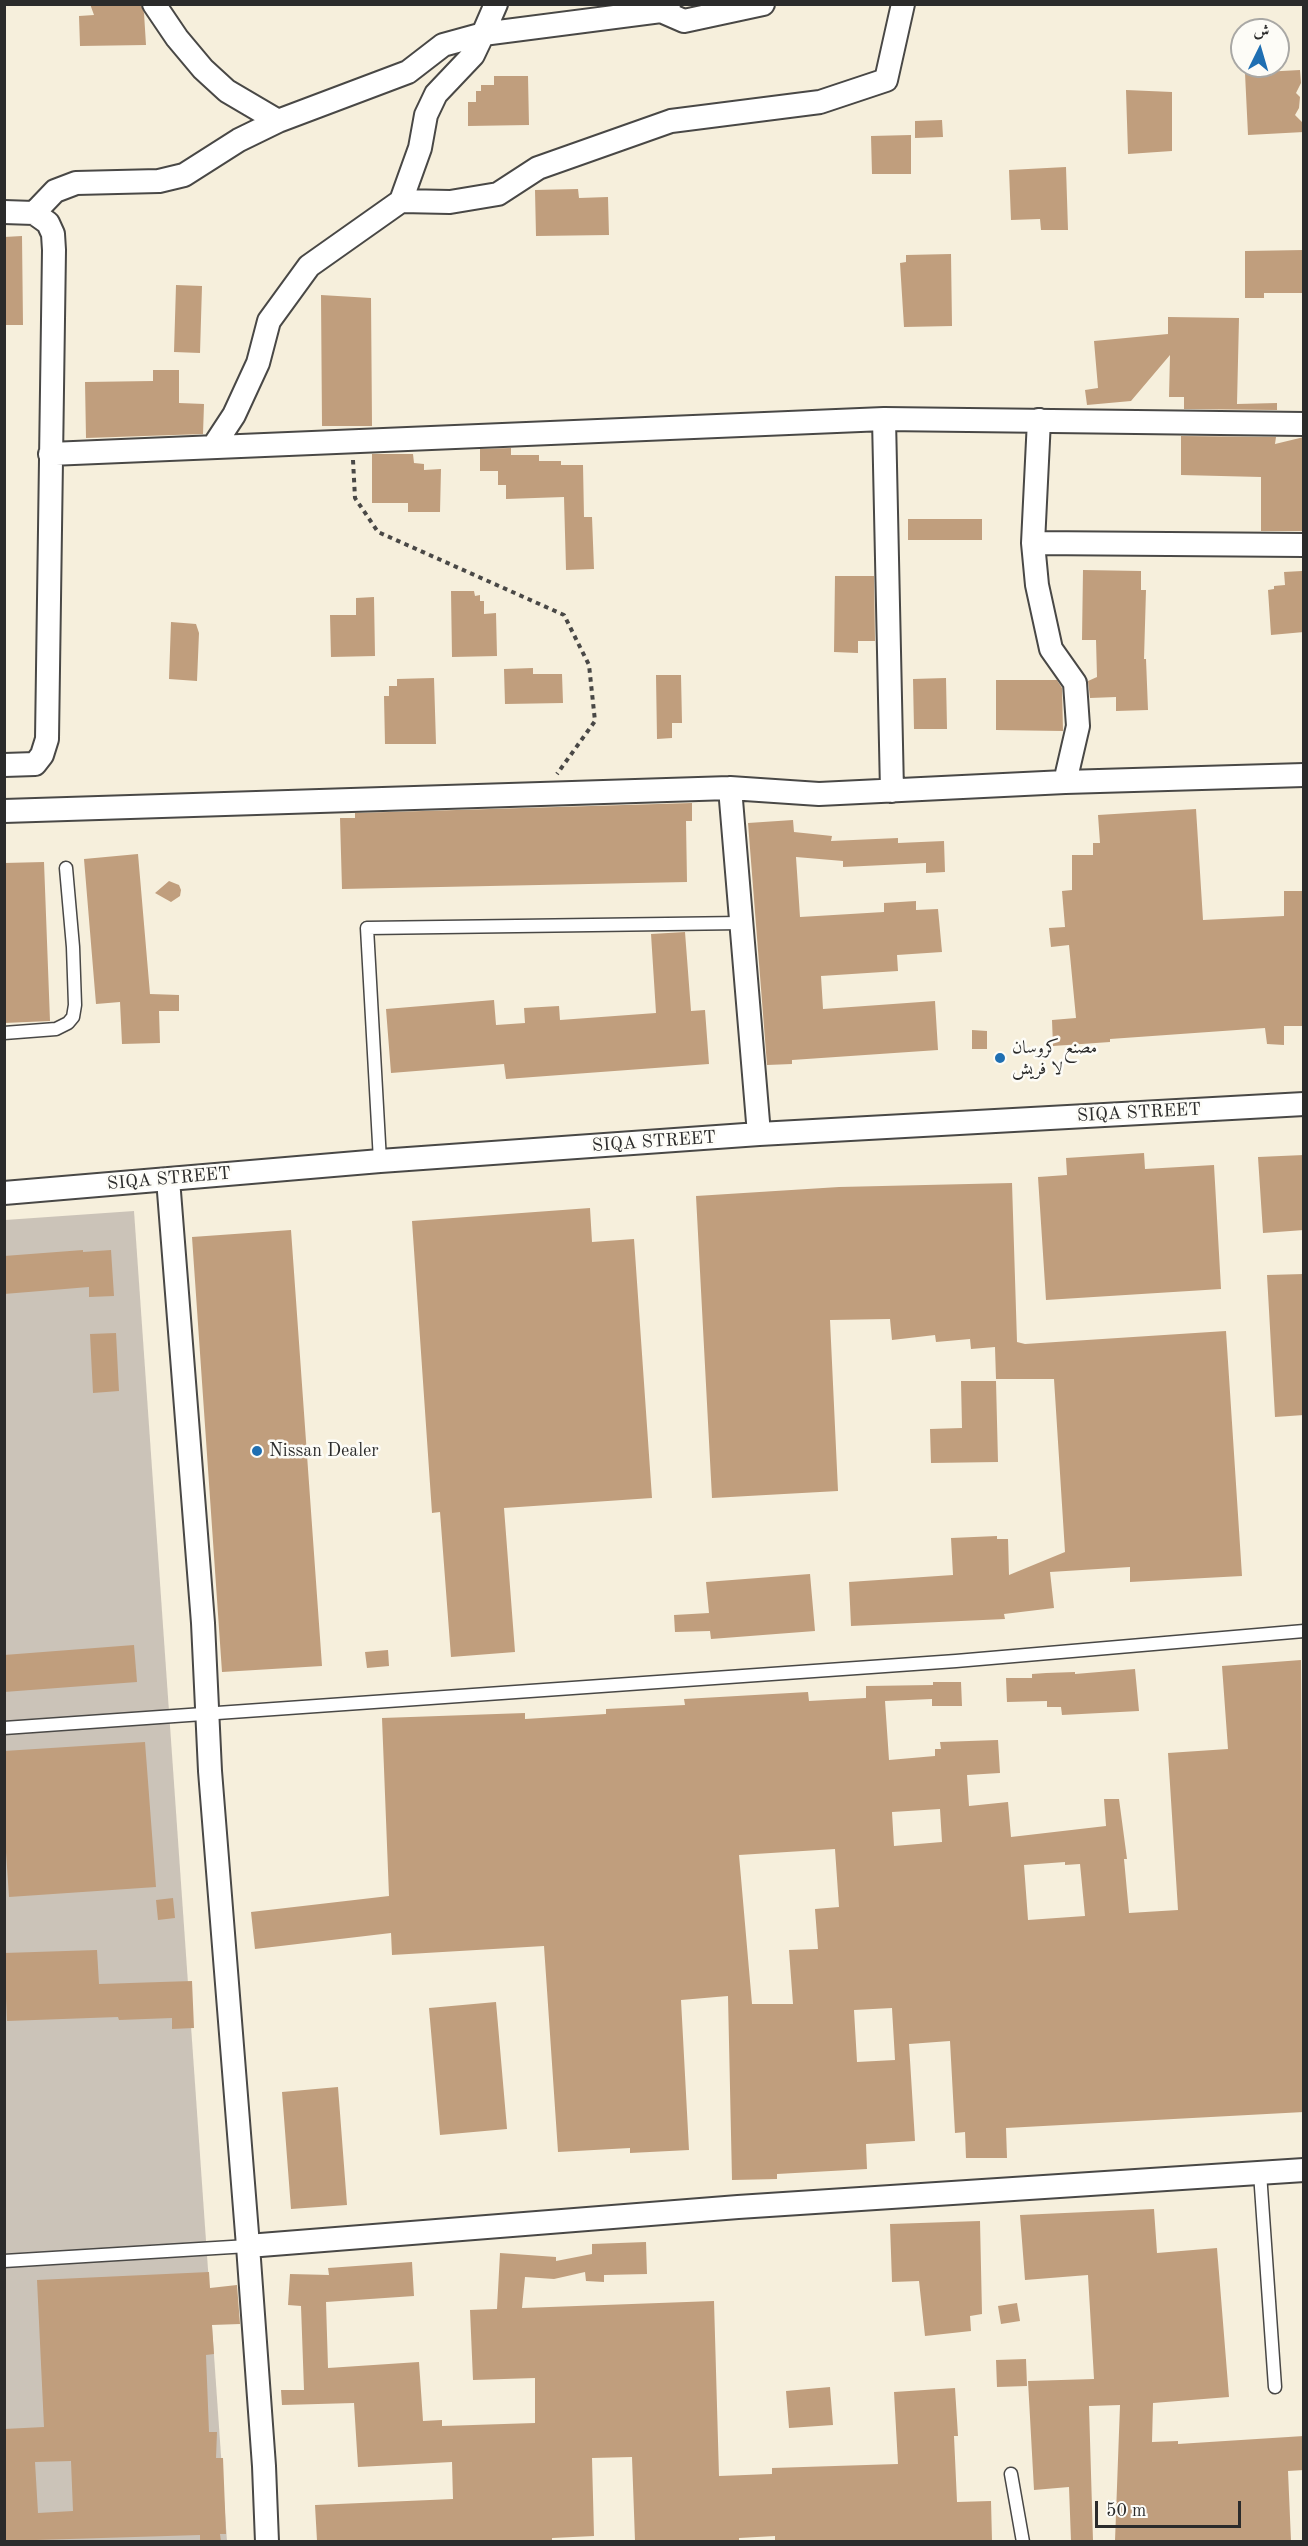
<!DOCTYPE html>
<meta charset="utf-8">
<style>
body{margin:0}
#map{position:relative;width:1308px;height:2546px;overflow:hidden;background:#f6efdc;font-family:"Old Standard TT",Amiri,serif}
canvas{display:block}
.frame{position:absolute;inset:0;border:6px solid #2b2b2b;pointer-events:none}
.north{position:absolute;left:1230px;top:18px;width:60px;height:60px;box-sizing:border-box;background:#fdfcf7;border:2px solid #a9a8a5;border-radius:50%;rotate:5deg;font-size:16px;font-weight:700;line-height:24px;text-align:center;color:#2b2b2b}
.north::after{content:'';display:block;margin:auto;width:21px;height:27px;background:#1f6fb2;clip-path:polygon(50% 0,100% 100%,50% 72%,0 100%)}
.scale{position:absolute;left:1095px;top:2501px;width:146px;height:27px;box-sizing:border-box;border:3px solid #2b2b2b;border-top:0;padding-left:8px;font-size:18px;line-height:21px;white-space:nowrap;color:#2b2b2b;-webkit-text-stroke:4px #fdfcf7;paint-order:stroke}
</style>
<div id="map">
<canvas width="1308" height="2546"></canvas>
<div class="frame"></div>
<div class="north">ش</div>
<div class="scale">50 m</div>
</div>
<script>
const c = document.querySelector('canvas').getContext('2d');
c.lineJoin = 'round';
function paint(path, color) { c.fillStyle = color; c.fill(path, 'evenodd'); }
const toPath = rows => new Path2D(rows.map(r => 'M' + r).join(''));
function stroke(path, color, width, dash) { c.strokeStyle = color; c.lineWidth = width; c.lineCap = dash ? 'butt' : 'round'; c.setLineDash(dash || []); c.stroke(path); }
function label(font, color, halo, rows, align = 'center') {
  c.font = font + ' "Old Standard TT",Amiri,serif'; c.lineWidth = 5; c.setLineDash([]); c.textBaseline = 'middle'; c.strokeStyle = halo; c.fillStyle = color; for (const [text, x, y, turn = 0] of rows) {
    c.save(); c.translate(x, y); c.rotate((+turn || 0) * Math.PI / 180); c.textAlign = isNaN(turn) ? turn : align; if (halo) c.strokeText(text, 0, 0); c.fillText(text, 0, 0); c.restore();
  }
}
paint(toPath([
 [134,1211,227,2541,5,2542,5,1220]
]), '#cbc3b8');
paint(toPath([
 [90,4,141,4,144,13,146,45,80,46,79,16,94,15],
 [1300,70,1301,83,1296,93,1300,97,1299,108,1295,115,1304,124,1304,132,1248,135,1245,73],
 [494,76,528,76,529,125,468,126,468,102,476,102,476,91,481,91,481,85,494,85],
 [1126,90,1172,92,1172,151,1128,154],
 [942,120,943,137,915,138,915,121],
 [911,135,911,174,872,174,871,136],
 [1066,167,1068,230,1041,230,1040,219,1011,220,1009,170],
 [578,189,579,198,608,197,609,235,536,236,535,190],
 [22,236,23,325,4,325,4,237],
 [1304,250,1304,293,1264,293,1264,298,1245,298,1245,251],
 [951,254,952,326,904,327,900,263,906,262,906,255],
 [176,285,202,286,200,353,174,352],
 [321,295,371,298,372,426,322,426],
 [1168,317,1239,318,1237,404,1277,403,1277,410,1184,409,1184,397,1169,397,1170,355,1131,401,1087,405,1085,390,1098,388,1094,341,1168,334],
 [153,370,179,370,179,403,204,404,203,434,86,438,85,382,153,381],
 [1181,436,1276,437,1275,444,1304,437,1304,531,1261,531,1261,477,1181,475],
 [511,448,511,455,539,455,539,461,561,461,561,465,583,465,584,517,592,517,594,569,566,570,564,497,506,499,506,485,498,485,498,471,480,471,480,449],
 [372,454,413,454,414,463,424,464,424,470,441,469,440,512,408,512,408,503,372,503],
 [908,519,982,519,982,540,908,540],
 [1083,570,1141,571,1141,590,1146,590,1144,659,1146,659,1148,710,1116,711,1116,697,1090,698,1088,681,1097,677,1096,640,1082,640],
 [1302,571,1304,632,1271,635,1268,590,1274,589,1274,586,1285,585,1284,572],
 [835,576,874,576,875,641,858,641,858,653,834,652],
 [451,591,474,591,475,596,480,595,480,601,484,601,484,614,496,613,497,656,452,657],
 [374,597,375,656,331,657,330,615,356,615,356,598],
 [171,622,196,624,199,633,197,681,169,679],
 [533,668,533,674,562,674,563,703,505,704,504,669],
 [656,675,681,675,682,723,672,723,672,738,657,739],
 [434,678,436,744,385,744,384,696,389,696,389,686,397,686,397,679],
 [946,678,947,729,914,729,913,679],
 [996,680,1057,680,1062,688,1063,731,996,730],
 [692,803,692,821,686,821,687,882,342,889,340,818,355,818,355,813],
 [1196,809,1203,920,1284,916,1284,891,1304,891,1304,1026,1284,1026,1284,1045,1267,1044,1265,1028,1110,1039,1110,1042,1053,1046,1052,1020,1076,1018,1069,945,1051,947,1049,928,1065,927,1062,891,1072,890,1072,855,1093,855,1093,843,1100,843,1098,815],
 [793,820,794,832,832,836,831,841,898,838,898,843,944,841,945,872,926,873,926,863,843,867,843,861,796,857,800,917,884,912,884,903,916,901,916,910,938,909,942,952,897,955,898,971,821,976,823,1009,935,1001,938,1050,792,1060,792,1064,767,1065,748,823],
 [138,854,150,994,179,995,179,1011,159,1011,160,1043,122,1044,120,1002,96,1004,84,859],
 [44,862,50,1021,4,1023,4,863],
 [169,881,179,885,181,890,180,896,171,902,155,893],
 [685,932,691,1011,705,1010,709,1064,506,1079,504,1064,391,1073,386,1009,494,1000,496,1025,525,1023,524,1008,559,1006,560,1020,656,1013,651,934],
 [972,1030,987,1031,987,1049,972,1049],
 [1144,1153,1145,1169,1214,1165,1221,1289,1046,1300,1038,1177,1067,1175,1066,1158],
 [1304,1155,1304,1230,1263,1233,1258,1157],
 [1012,1183,1017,1342,1025,1344,1226,1331,1242,1576,1130,1582,1130,1567,1050,1572,1054,1608,1004,1614,1005,1619,851,1626,849,1582,953,1575,951,1538,997,1536,997,1539,1008,1539,1009,1575,1065,1552,1054,1379,996,1379,995,1347,971,1349,970,1339,936,1342,935,1335,892,1340,890,1319,830,1320,838,1491,712,1498,696,1196,839,1187],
 [590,1208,592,1242,634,1239,652,1498,504,1508,515,1652,451,1657,440,1512,432,1513,412,1221],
 [291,1230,322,1666,222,1672,192,1237],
 [83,1250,83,1252,111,1250,114,1296,89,1297,89,1287,4,1294,4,1256],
 [1304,1274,1304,1415,1275,1417,1267,1275],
 [116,1333,119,1391,93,1393,90,1334],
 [961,1381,996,1381,998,1462,931,1463,930,1429,962,1428],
 [810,1574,815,1631,711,1639,710,1631,675,1632,674,1615,709,1613,706,1582],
 [134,1645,137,1682,4,1692,4,1655],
 [388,1650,389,1666,367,1668,365,1652],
 [1301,1660,1304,2112,1006,2128,1007,2158,966,2158,965,2132,955,2133,950,2041,909,2044,915,2141,866,2144,867,2169,777,2174,777,2179,732,2180,728,1996,681,2000,689,2150,630,2153,630,2148,558,2152,544,1946,392,1955,391,1933,255,1949,251,1912,389,1896,382,1718,525,1713,525,1719,606,1714,606,1709,685,1705,684,1699,808,1692,809,1701,866,1698,866,1686,933,1685,933,1682,961,1682,962,1706,932,1706,932,1699,885,1701,889,1760,935,1756,935,1749,941,1749,940,1742,998,1740,1000,1773,967,1775,969,1806,1008,1802,1011,1837,1106,1826,1104,1799,1119,1799,1127,1859,1124,1859,1129,1913,1178,1910,1168,1753,1228,1749,1222,1666],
 [940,1809,942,1842,894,1846,892,1812],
 [835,1849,839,1907,815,1909,818,1949,789,1950,793,2004,752,2004,739,1855],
 [1065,1862,1065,1865,1080,1864,1085,1916,1028,1920,1024,1865],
 [892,2008,895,2060,857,2062,854,2010],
 [1135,1669,1139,1711,1062,1715,1061,1707,1047,1707,1047,1701,1007,1702,1006,1678,1032,1678,1032,1674,1046,1673,1075,1672,1075,1674],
 [145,1742,156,1887,9,1897,4,1822,4,1751],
 [173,1898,175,1918,158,1920,156,1900],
 [97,1950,99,1984,192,1981,194,2028,172,2029,172,2018,119,2020,118,2017,7,2021,4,1953],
 [496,2002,507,2129,440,2135,429,2008],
 [338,2087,347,2205,291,2209,282,2092],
 [1154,2209,1157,2253,1217,2248,1229,2397,1153,2403,1152,2442,1178,2441,1178,2444,1304,2436,1304,2470,1288,2471,1291,2541,1115,2541,1120,2405,1089,2406,1093,2541,1071,2541,1069,2487,1034,2490,1028,2381,1094,2379,1088,2275,1025,2280,1020,2215],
 [980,2221,982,2314,970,2316,971,2331,925,2336,919,2281,892,2282,890,2224],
 [646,2242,647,2274,604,2275,604,2282,586,2281,585,2272,554,2279,525,2277,522,2308,714,2301,719,2476,772,2474,772,2468,898,2464,894,2392,955,2388,958,2436,954,2436,957,2502,991,2501,992,2541,775,2541,775,2536,739,2538,739,2541,635,2541,632,2457,592,2458,594,2536,552,2538,552,2541,317,2541,315,2505,453,2499,452,2462,358,2467,354,2403,282,2405,281,2390,304,2390,301,2306,288,2305,290,2274,329,2275,328,2268,412,2262,414,2296,326,2302,328,2368,419,2362,423,2421,442,2420,442,2426,535,2423,535,2378,473,2380,470,2310,497,2309,500,2253,556,2257,556,2261,592,2254,592,2244],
 [209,2272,210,2288,237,2285,240,2324,212,2325,214,2354,206,2355,209,2432,217,2432,216,2458,223,2458,226,2534,220,2534,221,2541,200,2541,200,2535,4,2541,4,2429,44,2427,37,2280],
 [71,2461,73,2511,38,2513,35,2462],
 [1017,2303,1020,2321,1001,2324,998,2306],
 [1026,2359,1027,2386,997,2387,996,2360],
 [830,2387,833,2425,789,2428,786,2391]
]), '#c09e7d');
const service = toPath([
 [4,1033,56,1029,68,1023,73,1017,75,1005,73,947,66,868],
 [380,1161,367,928,742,923],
 [4,1728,956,1661,1304,1631],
 [1260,2173,1275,2387],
 [4,2261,248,2246],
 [1011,2474,1023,2542]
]);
const minor = toPath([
 [154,4,177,38,203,69,227,91,278,121],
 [661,11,684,21,763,4],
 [401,201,420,148,426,115,436,94,473,55,483,34,661,11,669,4],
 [4,212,34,213,48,223,53,234,54,250,47,739,42,755,35,764,4,765],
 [34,213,55,191,76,183,159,181,184,175,239,140,278,121,408,72,443,45,483,34,496,4],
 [884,419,892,791],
 [1039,420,1033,543,1037,585,1051,649,1075,683,1078,726,1065,782],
 [213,447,234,415,258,363,269,321,309,266,401,201,450,202,498,194,538,168,671,121,820,102,886,80,903,4],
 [50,454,884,419,1304,424],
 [1033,543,1304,545],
 [730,788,759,1134],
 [4,811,730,788,819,794,1065,782,1304,775],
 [168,1179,203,1623,210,1771,248,2246,264,2466,267,2542],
 [4,1193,380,1161,759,1134,1304,1104],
 [248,2246,738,2207,1304,2170]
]);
stroke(service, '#494846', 15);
stroke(minor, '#494846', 26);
stroke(toPath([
 [353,460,355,498,378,532,564,615,589,665,595,721,557,774]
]), '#494846', 4, [4.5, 4.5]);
stroke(service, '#fff', 12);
stroke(minor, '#fff', 22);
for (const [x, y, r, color] of [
 [1000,1058,6,"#1f6fb2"],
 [257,1451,6,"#1f6fb2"]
]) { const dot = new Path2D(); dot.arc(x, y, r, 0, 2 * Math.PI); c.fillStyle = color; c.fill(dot); stroke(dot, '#fdfcf7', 2); }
label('18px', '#2b2b2b', '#fdfcf7', [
 ["مصنع كروسان",1012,1048],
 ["لا فريش",1012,1069],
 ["Nissan Dealer",269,1451]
], 'left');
label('18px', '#2b2b2b', '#fdfcf7', [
 ["SIQA STREET",1139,1113,-3],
 ["SIQA STREET",654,1142,-4],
 ["SIQA STREET",169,1179,-5]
]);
</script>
